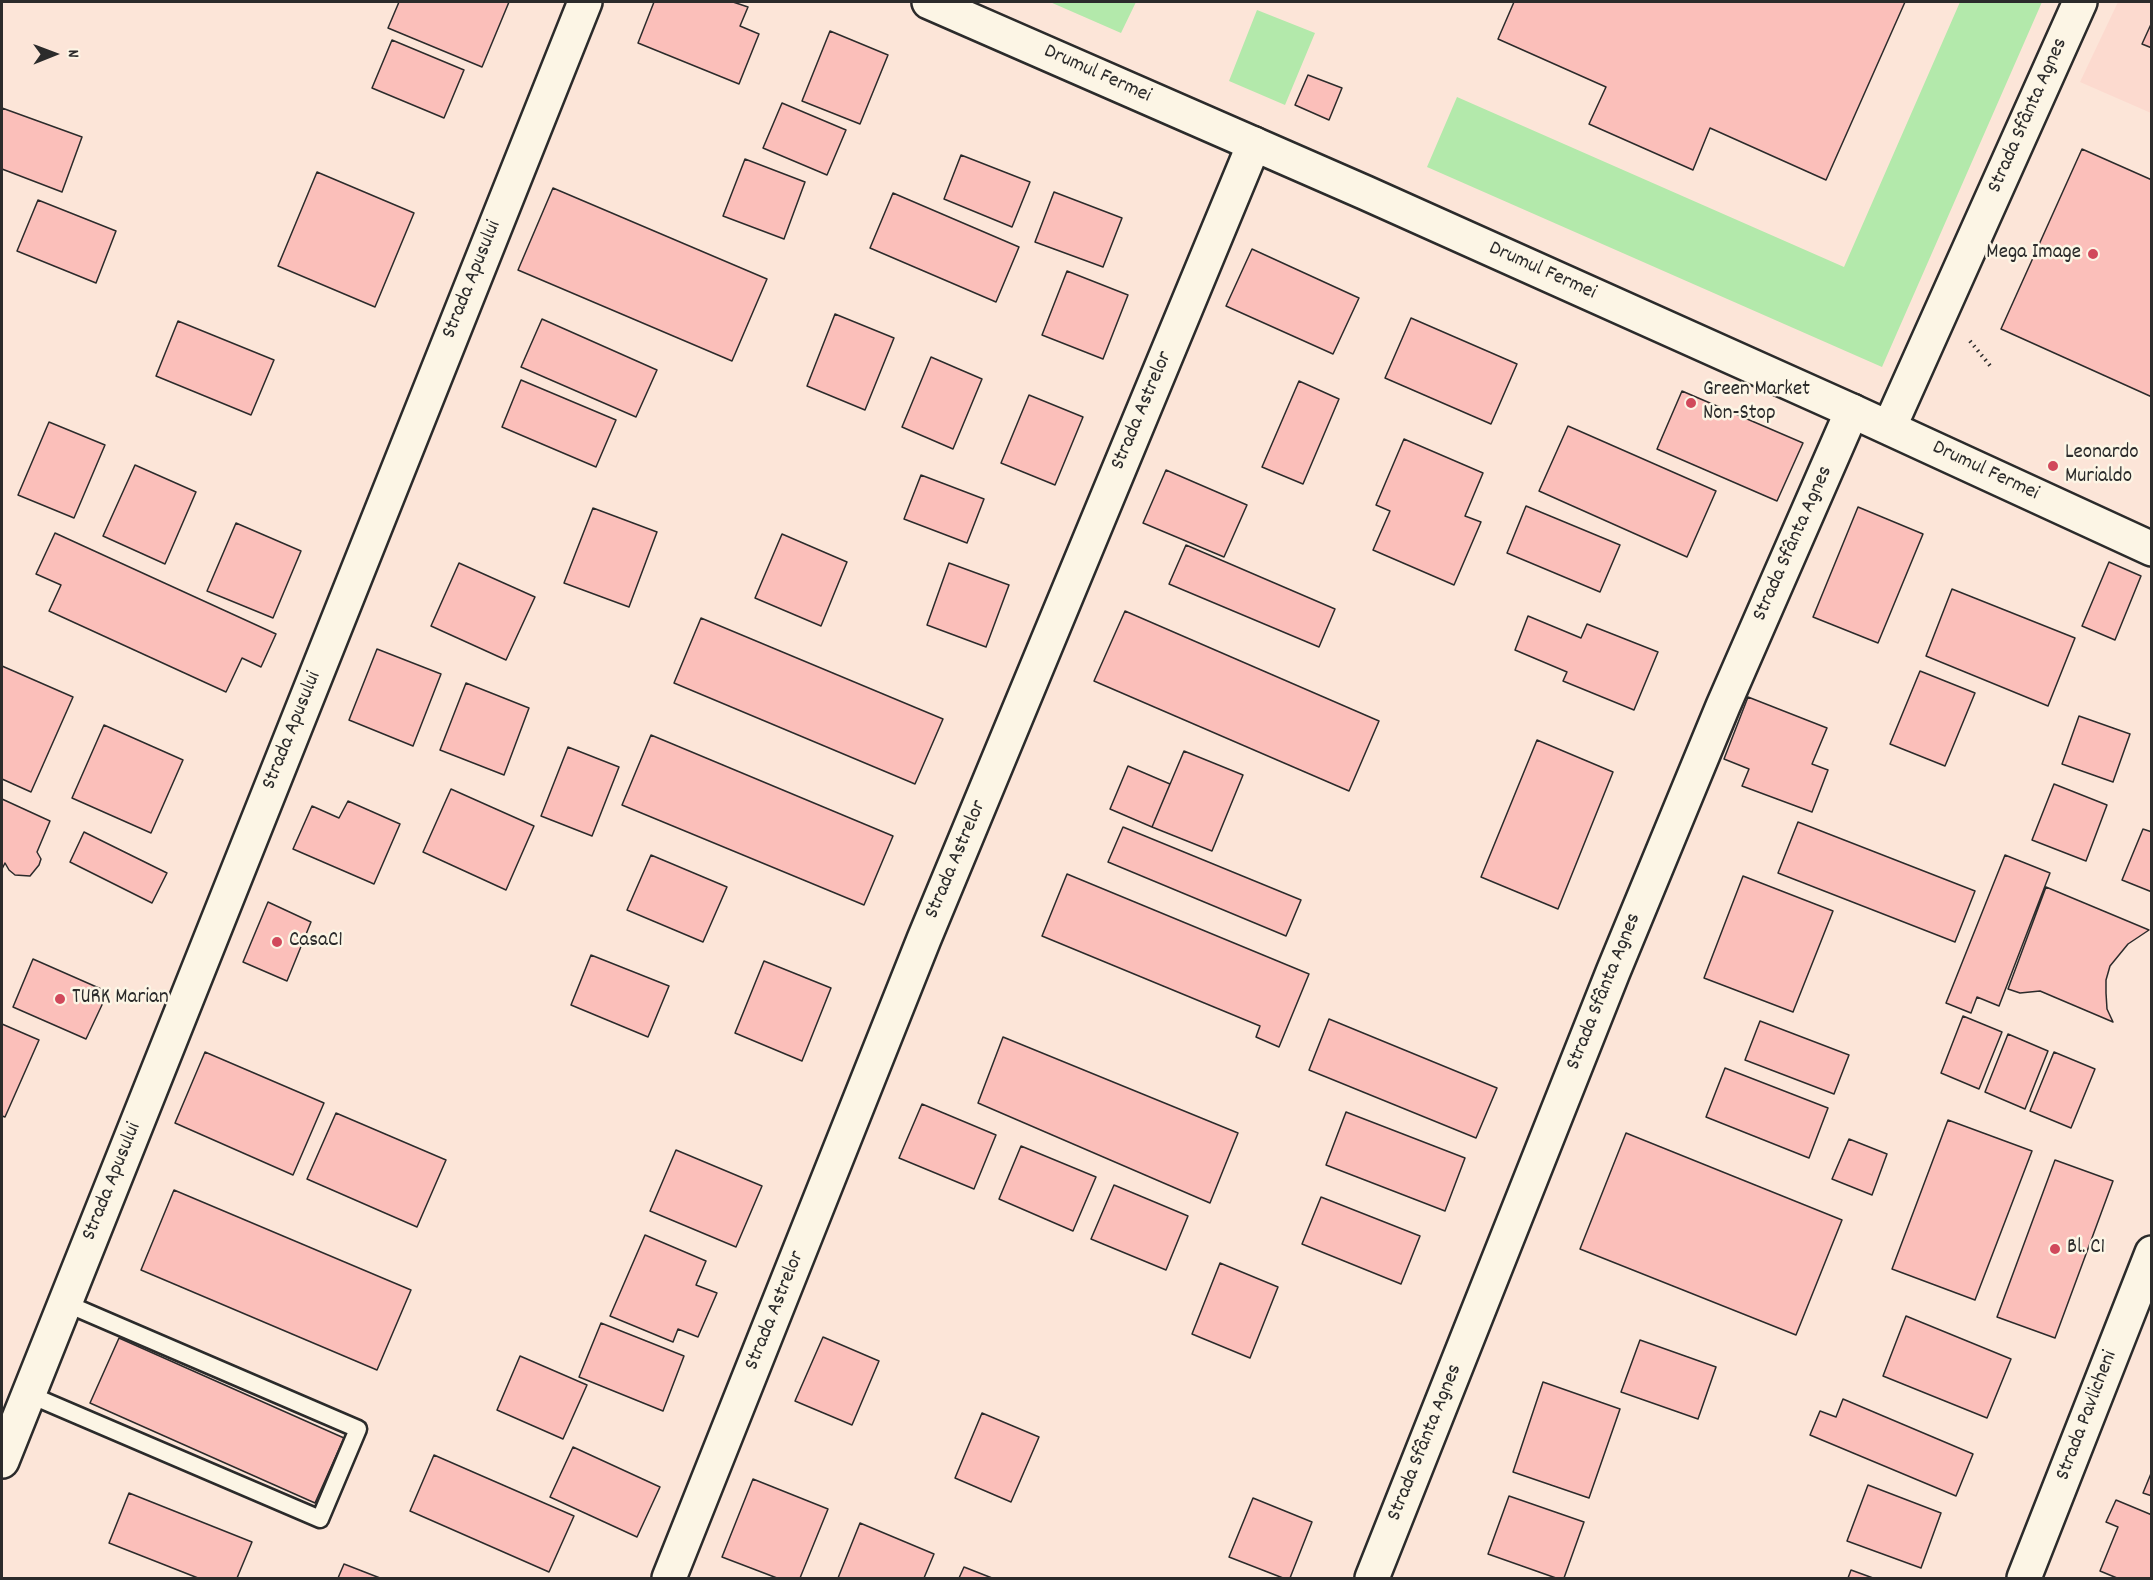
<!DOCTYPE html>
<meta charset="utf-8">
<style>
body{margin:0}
#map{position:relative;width:2153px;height:1580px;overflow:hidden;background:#fce5d8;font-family:Dekko,sans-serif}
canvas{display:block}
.frame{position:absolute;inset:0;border:3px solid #2b2b2b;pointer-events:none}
.north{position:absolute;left:24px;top:24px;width:60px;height:60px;-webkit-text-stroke:4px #fcf5e5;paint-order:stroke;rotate:89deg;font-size:16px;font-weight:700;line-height:24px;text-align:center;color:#2b2b2b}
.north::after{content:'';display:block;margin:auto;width:21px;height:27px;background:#2b2b2b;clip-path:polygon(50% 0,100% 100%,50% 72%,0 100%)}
</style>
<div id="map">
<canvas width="2153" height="1580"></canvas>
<div class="frame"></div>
<div class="north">N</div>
</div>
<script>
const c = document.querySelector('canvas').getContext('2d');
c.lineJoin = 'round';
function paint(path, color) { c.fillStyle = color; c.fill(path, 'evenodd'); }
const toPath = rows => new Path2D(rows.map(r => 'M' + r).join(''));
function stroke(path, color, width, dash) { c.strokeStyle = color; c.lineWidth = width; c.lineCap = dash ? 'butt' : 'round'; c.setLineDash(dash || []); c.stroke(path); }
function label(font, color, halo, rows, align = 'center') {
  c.font = font + ' Dekko,sans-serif'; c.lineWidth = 5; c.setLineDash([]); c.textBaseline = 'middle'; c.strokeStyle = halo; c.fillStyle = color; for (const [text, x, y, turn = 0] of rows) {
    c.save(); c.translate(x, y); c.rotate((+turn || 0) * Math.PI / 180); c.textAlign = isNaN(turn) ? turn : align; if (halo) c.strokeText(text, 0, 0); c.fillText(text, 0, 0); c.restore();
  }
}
paint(toPath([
 [2118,2,2151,2,2151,113,2080,82]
]), '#fcdacf');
paint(toPath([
 [1050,2,1136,2,1121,33],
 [1960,2,2042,2,1882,367,1427,167,1457,97,1844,267],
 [1257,10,1315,33,1285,105,1229,81]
]), '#b3e9ab');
const building = toPath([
 [399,2,509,2,482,67,388,28,399,2],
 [654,2,733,2,748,7,740,26,759,34,739,84,638,43,654,2],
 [1514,2,1905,2,1826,180,1710,128,1693,170,1589,124,1606,87,1498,39,1514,2],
 [2152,22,2152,48,2142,44,2152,22],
 [830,31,888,55,860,124,802,101,830,31],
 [392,40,464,70,444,118,372,88,392,40],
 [1308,75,1342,88,1329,120,1295,105,1308,75],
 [782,103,846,130,827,175,763,148,782,103],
 [2,108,82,137,62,192,2,169,2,108],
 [2082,149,2152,180,2152,397,2001,329,2082,149],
 [961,155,1030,182,1012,227,944,199,961,155],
 [745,159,805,182,784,239,723,216,745,159],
 [317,172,414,213,375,307,278,266,317,172],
 [553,188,767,279,732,361,518,270,553,188],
 [1054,192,1122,218,1103,267,1035,242,1054,192],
 [893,193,1019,247,996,302,870,248,893,193],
 [38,200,116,231,96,283,17,251,38,200],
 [1252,249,1359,298,1333,354,1226,306,1252,249],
 [1067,271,1128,295,1103,359,1042,335,1067,271],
 [835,314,894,338,865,410,807,386,835,314],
 [1411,318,1517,364,1491,424,1385,378,1411,318],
 [542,319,657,370,636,417,521,367,542,319],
 [178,321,274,360,251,415,156,376,178,321],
 [931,357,982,379,953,449,902,427,931,357],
 [521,380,616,420,596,467,502,427,521,380],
 [1299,381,1339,399,1303,484,1262,467,1299,381],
 [1682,391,1803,443,1777,501,1657,449,1682,391],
 [1029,395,1083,417,1055,485,1001,463,1029,395],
 [49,422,105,445,74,518,18,495,49,422],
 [1568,426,1716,491,1687,557,1539,491,1568,426],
 [1404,439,1483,473,1465,516,1481,522,1454,585,1373,550,1390,511,1376,505,1404,439],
 [135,465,196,492,165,564,103,536,135,465],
 [1166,470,1247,505,1224,557,1143,523,1166,470],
 [921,475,984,499,967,543,904,519,921,475],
 [1526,506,1620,545,1600,592,1507,553,1526,506],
 [1858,507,1923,534,1878,643,1813,617,1858,507],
 [593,508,657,532,629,607,564,583,593,508],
 [236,523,301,551,273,618,207,591,236,523],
 [55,533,276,634,261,667,242,658,226,692,49,611,61,585,36,574,55,533],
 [782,534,847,562,821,626,755,598,782,534],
 [1186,545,1335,609,1319,647,1169,584,1186,545],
 [2109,562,2141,576,2115,640,2082,626,2109,562],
 [459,563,535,597,506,660,431,626,459,563],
 [949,563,1009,585,986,647,927,625,949,563],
 [1952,589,2075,638,2048,706,1926,656,1952,589],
 [1125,611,1379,721,1349,791,1094,681,1125,611],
 [1528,616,1581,638,1587,624,1658,652,1634,710,1563,681,1567,672,1515,650,1528,616],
 [701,618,943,719,915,784,674,683,701,618],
 [377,649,441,674,413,746,349,720,377,649],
 [2,666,73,697,31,792,2,779,2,666],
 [1920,671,1975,693,1945,766,1890,744,1920,671],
 [466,683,529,708,504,775,440,750,466,683],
 [1748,697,1827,728,1812,764,1828,770,1812,812,1742,786,1749,769,1724,759,1748,697],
 [2079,716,2130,734,2113,782,2062,764,2079,716],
 [104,725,183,760,151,833,72,798,104,725],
 [651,735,893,836,864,905,622,805,651,735],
 [1537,740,1613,772,1558,909,1481,877,1537,740],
 [568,747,619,767,592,836,541,816,568,747],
 [1184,751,1243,775,1212,851,1152,827,1184,751],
 [1128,766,1170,784,1152,827,1110,809,1128,766],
 [2054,784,2107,805,2086,861,2032,840,2054,784],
 [451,789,534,826,506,890,423,852,451,789],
 [2,799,50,821,37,852,41,859,39,865,30,876,15,875,9,870,5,863,2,869,2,799],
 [348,801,400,824,374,884,293,849,312,806,339,818,348,801],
 [1798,822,1975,891,1955,942,1778,873,1798,822],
 [1123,827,1301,900,1286,936,1108,862,1123,827],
 [2143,829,2152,832,2152,892,2122,880,2143,829],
 [84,832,167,873,152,903,70,862,84,832],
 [651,855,727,887,703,942,627,910,651,855],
 [2005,855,2050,873,1999,1006,1977,997,1971,1013,1946,1003,2005,855],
 [1067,874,1309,974,1279,1047,1256,1037,1260,1026,1042,936,1067,874],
 [1743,876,1833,911,1793,1012,1704,978,1743,876],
 [2046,887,2149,930,2128,944,2110,966,2106,980,2106,993,2107,1009,2113,1022,2040,991,2020,993,2008,989,2046,887],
 [268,902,311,922,287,981,243,962,268,902],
 [591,955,669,986,648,1037,571,1005,591,955],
 [33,959,108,992,86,1039,13,1007,33,959],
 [764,961,831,988,802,1061,735,1033,764,961],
 [1963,1016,2002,1032,1979,1089,1941,1073,1963,1016],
 [1329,1019,1497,1088,1476,1138,1309,1070,1329,1019],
 [1760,1021,1849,1055,1834,1094,1745,1060,1760,1021],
 [2,1024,39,1040,5,1117,2,1116,2,1024],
 [2008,1034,2048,1051,2025,1109,1985,1092,2008,1034],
 [1003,1037,1238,1133,1210,1203,978,1103,1003,1037],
 [205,1052,324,1103,293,1175,175,1123,205,1052],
 [2054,1052,2095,1069,2071,1128,2030,1111,2054,1052],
 [1725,1068,1828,1108,1809,1158,1706,1117,1725,1068],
 [922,1104,996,1135,974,1189,899,1158,922,1104],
 [1346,1112,1465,1158,1445,1211,1326,1165,1346,1112],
 [336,1113,446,1160,417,1227,307,1179,336,1113],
 [1948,1120,2032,1151,1975,1300,1892,1269,1948,1120],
 [1626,1133,1842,1220,1796,1335,1580,1249,1626,1133],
 [1849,1139,1887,1154,1872,1195,1832,1179,1849,1139],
 [1021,1146,1096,1177,1073,1231,999,1199,1021,1146],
 [676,1150,762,1186,736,1247,650,1211,676,1150],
 [2055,1160,2113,1181,2055,1338,1997,1317,2055,1160],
 [1114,1185,1188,1216,1166,1270,1091,1239,1114,1185],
 [174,1190,411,1290,377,1370,141,1270,174,1190],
 [1321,1197,1420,1236,1401,1284,1302,1244,1321,1197],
 [645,1235,706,1261,696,1285,717,1293,698,1337,678,1329,673,1342,610,1316,645,1235],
 [1220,1263,1278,1287,1250,1358,1192,1334,1220,1263],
 [1906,1316,2011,1359,1987,1418,1883,1376,1906,1316],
 [601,1323,684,1356,663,1411,579,1377,601,1323],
 [823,1337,879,1361,852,1425,795,1401,823,1337],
 [119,1338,344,1438,315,1503,90,1403,119,1338],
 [1640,1340,1716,1367,1698,1419,1621,1392,1640,1340],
 [520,1356,587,1385,563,1439,497,1410,520,1356],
 [1543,1382,1620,1409,1589,1498,1513,1472,1543,1382],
 [1843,1399,1973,1454,1956,1496,1810,1435,1820,1411,1836,1417,1843,1399],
 [982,1413,1039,1437,1011,1502,955,1478,982,1413],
 [573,1447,660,1487,637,1537,550,1497,573,1447],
 [434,1455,574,1516,549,1572,410,1511,434,1455],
 [2152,1471,2152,1496,2143,1493,2152,1471],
 [753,1479,828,1509,800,1578,777,1578,722,1557,753,1479],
 [1868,1485,1941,1513,1921,1568,1847,1541,1868,1485],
 [129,1493,252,1542,237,1578,198,1578,109,1543,129,1493],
 [1509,1496,1584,1522,1564,1578,1556,1578,1488,1554,1509,1496],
 [1253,1498,1312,1522,1290,1578,1283,1578,1229,1557,1253,1498],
 [2116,1500,2152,1515,2152,1578,2117,1578,2100,1571,2118,1527,2106,1522,2116,1500],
 [860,1523,934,1554,924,1578,838,1578,860,1523],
 [344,1564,380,1578,338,1578,344,1564],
 [964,1567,992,1578,959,1578,964,1567],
 [1851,1570,1873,1578,1848,1578,1851,1570]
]);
paint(building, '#fbbfba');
stroke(building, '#2b2b2b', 1.5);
const service = toPath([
 [28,1394,320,1519,358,1429,65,1303]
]);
const minor = toPath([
 [2,1461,585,2],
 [669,1578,924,939,1254,144],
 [1372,1578,1613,972,1723,706,1852,411],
 [2024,1578,2152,1253]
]);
const tertiary = toPath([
 [929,2,1366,193,1852,411,2152,549],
 [1889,428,2080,2]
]);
stroke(service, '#2b2b2b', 21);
stroke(minor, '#2b2b2b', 38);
stroke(tertiary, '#2b2b2b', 38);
stroke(toPath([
 [1970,341,1992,368]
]), '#2b2b2b', 4, [1.5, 4.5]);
stroke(service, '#fcf5e5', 16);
stroke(minor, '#fcf5e5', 33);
stroke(tertiary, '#fcf5e5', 33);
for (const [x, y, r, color] of [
 [2093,254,6,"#d1495b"],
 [1691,403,6,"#d1495b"],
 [2053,466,6,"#d1495b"],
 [277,942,6,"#d1495b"],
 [60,999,6,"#d1495b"],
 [2055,1249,6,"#d1495b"]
]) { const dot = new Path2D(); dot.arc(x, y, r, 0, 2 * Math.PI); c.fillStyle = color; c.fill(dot); stroke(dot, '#fcf5e5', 2); }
label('21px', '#2b2b2b', '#fcf5e5', [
 ["Drumul Fermei",1097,75,24],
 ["Strada Sfânta Agnes",2029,116,-66],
 ["Drumul Fermei",1542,272,24],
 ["Strada Apusului",473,280,-68],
 ["Strada Astrelor",1143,411,-67],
 ["Drumul Fermei",1985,472,25],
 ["Strada Sfânta Agnes",1794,544,-66],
 ["Strada Apusului",293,731,-68],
 ["Strada Astrelor",957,860,-67],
 ["Strada Sfânta Agnes",1605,992,-68],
 ["Strada Apusului",113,1182,-68],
 ["Strada Astrelor",776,1311,-68],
 ["Strada Pavlicheni",2088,1416,-69],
 ["Strada Sfânta Agnes",1426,1443,-68]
]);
label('21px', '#2b2b2b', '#fcf5e5', [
 ["Mega Image",2081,254,"right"],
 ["Green Market",1703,391],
 ["Non-Stop",1703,415],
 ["Leonardo",2065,454],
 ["Murialdo",2065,478],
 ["CasaC1",289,942],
 ["TURK Marian",72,999],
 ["Bl. C1",2067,1249]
], 'left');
</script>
